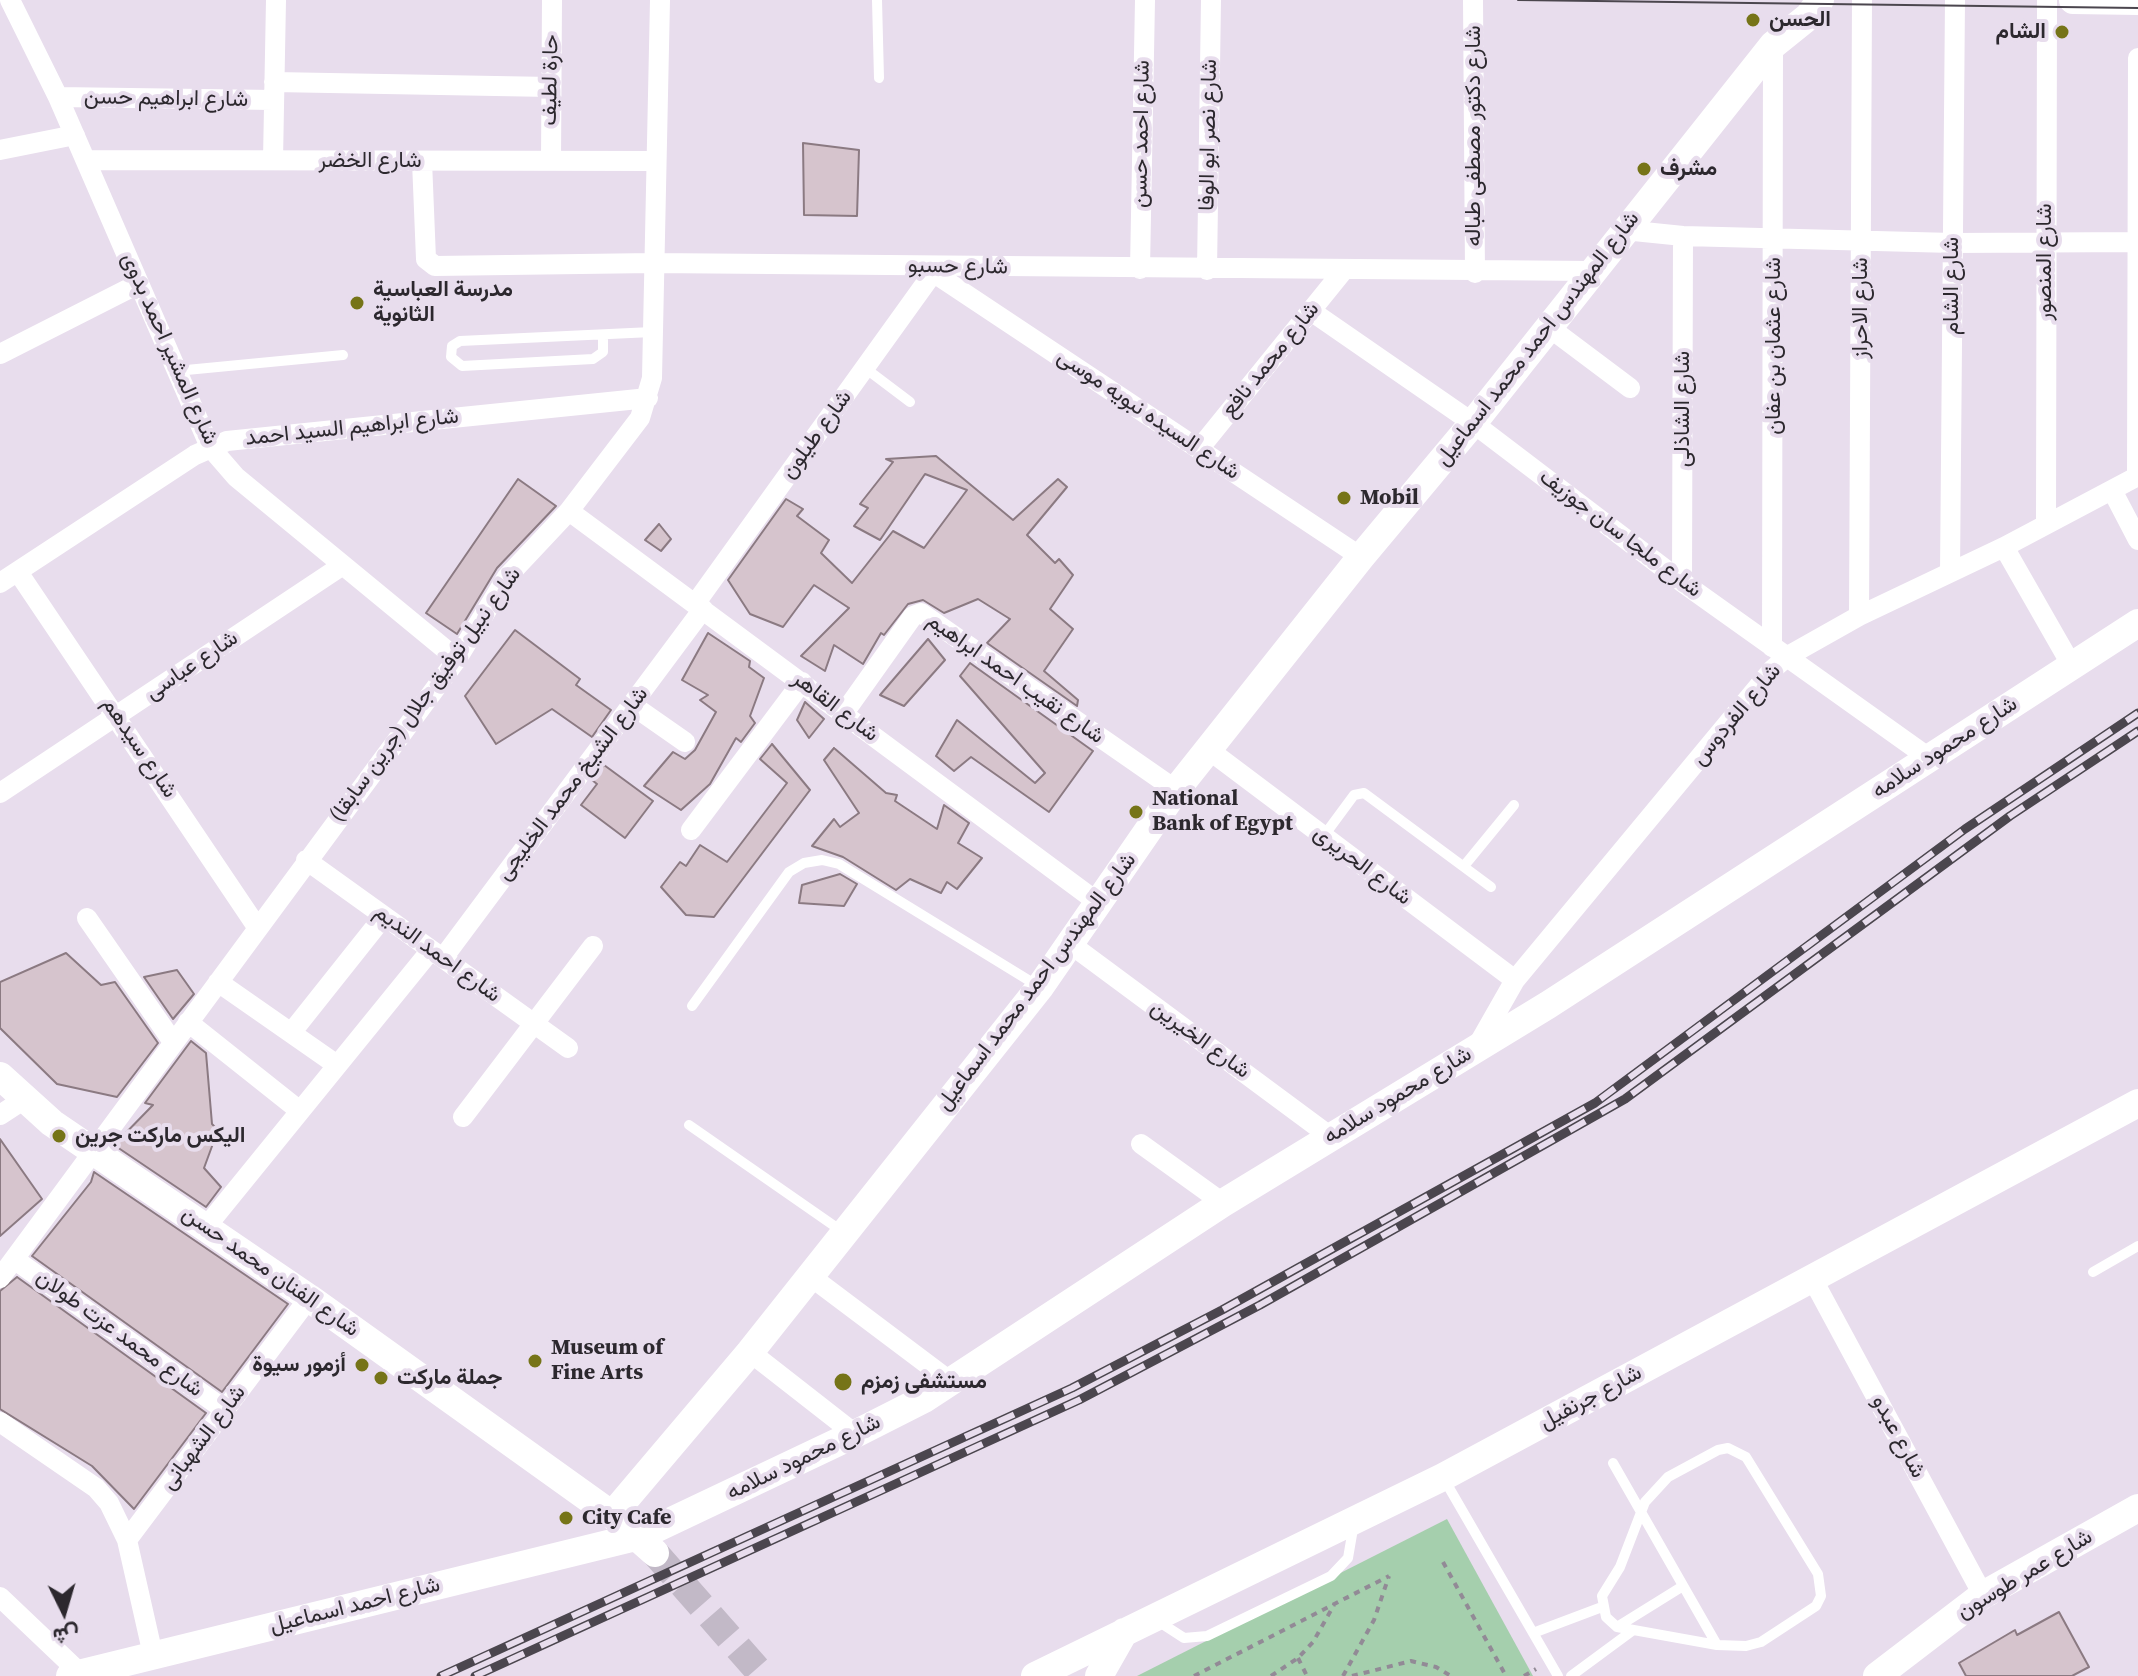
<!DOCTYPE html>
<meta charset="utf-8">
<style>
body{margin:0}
#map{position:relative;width:2138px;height:1676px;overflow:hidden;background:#e8dded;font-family:"Source Serif 4",Vazirmatn,serif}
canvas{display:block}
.north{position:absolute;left:24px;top:1572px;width:80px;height:80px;-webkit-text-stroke:6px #e8dded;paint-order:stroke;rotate:175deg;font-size:22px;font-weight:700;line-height:32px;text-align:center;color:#2c282e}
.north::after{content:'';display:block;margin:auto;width:28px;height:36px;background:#2c282e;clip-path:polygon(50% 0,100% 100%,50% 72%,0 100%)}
</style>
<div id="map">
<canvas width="2138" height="1676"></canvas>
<div class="north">ش</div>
</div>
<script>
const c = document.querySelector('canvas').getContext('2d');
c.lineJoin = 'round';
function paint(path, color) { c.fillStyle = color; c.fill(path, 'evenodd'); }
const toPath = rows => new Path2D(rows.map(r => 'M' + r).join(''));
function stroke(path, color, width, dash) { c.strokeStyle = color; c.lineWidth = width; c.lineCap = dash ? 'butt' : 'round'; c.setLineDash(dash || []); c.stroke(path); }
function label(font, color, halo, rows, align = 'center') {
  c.font = font + ' "Source Serif 4",Vazirmatn,serif'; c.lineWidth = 8; c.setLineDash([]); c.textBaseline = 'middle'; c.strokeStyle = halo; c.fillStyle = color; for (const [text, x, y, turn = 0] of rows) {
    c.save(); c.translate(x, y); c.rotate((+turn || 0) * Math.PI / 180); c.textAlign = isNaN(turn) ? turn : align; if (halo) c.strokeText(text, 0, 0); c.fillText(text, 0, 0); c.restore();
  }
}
paint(toPath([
 [1447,1519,1533,1676,1137,1676]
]), '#a5cfad');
const building = toPath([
 [803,143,859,150,857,216,804,215,803,143],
 [936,456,1013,520,1058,479,1067,487,1027,535,1055,563,1059,559,1073,575,1050,609,1073,629,1044,671,1078,700,1077,706,987,643,1010,619,978,599,944,613,923,600,908,604,884,635,881,633,863,664,834,645,825,671,801,656,849,608,814,585,783,627,750,614,728,580,786,499,803,509,797,516,829,540,821,553,852,583,893,531,924,548,967,490,925,474,880,540,854,526,868,508,860,504,893,462,886,459,936,456],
 [518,479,556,506,497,568,457,634,426,613,518,479],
 [659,524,671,539,661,551,645,540,659,524],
 [515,630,580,679,576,685,611,710,592,737,552,709,496,744,465,696,515,630],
 [708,633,750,661,749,667,764,678,750,716,755,723,741,742,736,738,710,784,681,810,644,786,673,752,685,759,695,750,716,712,700,700,708,695,682,680,708,633],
 [928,639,945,660,904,706,880,695,928,639],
 [970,663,1093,751,1049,812,971,757,954,771,936,756,957,720,1035,783,1045,773,960,676,970,663],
 [805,702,824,719,809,738,797,720,805,702],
 [772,744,810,790,714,917,686,915,661,887,680,862,686,866,700,845,727,862,787,783,760,759,772,744],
 [834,748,886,793,897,795,895,801,937,829,944,805,969,823,958,843,982,858,957,889,947,882,941,893,910,879,896,890,843,857,812,846,834,819,840,827,859,813,824,760,834,748],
 [604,765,653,801,625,838,581,805,597,784,592,780,604,765],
 [840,874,857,884,844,906,799,903,802,885,840,874],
 [66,953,101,985,115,982,158,1043,117,1097,57,1084,0,1028,0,982,66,953],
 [177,970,194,994,173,1019,144,977,177,970],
 [191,1041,206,1053,212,1124,218,1130,204,1168,221,1187,206,1207,114,1145,153,1105,145,1103,191,1041],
 [0,1139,42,1199,0,1236,0,1139],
 [94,1172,288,1304,222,1392,32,1256,91,1182,94,1172],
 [17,1277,206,1413,134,1509,92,1466,0,1409,0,1291,17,1277],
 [2059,1612,2089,1667,2072,1676,1966,1676,1959,1663,2015,1630,2017,1635,2059,1612]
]);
paint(building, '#d6c4cd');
stroke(building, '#8b7a82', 2);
stroke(toPath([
 [655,1553,763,1676]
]), '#c2b9c7', 28, [28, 14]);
stroke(toPath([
 [1443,1562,1506,1676],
 [1298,1658,1307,1676],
 [1194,1676,1389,1576],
 [1271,1676,1298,1658,1313,1642,1334,1605],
 [1343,1676,1374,1620,1389,1576],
 [1352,1676,1411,1661,1436,1667,1451,1676],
 [1524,1676,1536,1669]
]), '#928a96', 4, [6, 6]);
stroke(toPath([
 [877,0,879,78],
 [603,335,603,352,593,359,462,366,451,357,452,346,460,341,652,332],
 [865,368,910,402],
 [176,371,343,355],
 [1323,837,1354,795,1364,793,1491,887],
 [1464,866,1514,805],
 [692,1006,789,872,804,863,822,860,839,864,1038,986],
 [689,1125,843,1232],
 [2093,1272,2138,1246],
 [1728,1448,1746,1457,1818,1574,1821,1596,1816,1606,1761,1642,1746,1646,1717,1645,1617,1627,1606,1617,1602,1596,1620,1567,1645,1502,1668,1477,1718,1450,1728,1448],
 [1613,1463,1717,1645],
 [1444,1479,1558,1676],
 [1159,1617,1164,1625,1184,1638,1207,1636,1331,1576,1348,1558,1354,1523],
 [1617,1627,1683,1586],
 [1533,1633,1602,1607],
 [1571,1676,1632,1631]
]), '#fff', 10);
stroke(toPath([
 [10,0,58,97,210,447,236,477,457,659],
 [1473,0,1475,273],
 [274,82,551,87],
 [58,97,274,100],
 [0,150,75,135],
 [86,160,654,161],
 [273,160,276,0],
 [422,161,426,259,435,266,653,263,1592,271],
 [551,161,552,0],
 [1624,230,1683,236,1953,243,2138,242],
 [1140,269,1145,0],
 [1207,270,1211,0],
 [934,273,1361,557],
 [1311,311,1473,423,1682,582,1929,758],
 [1550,328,1630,388],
 [0,354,138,284],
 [1199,449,1343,271],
 [2137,477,2138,58],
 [2113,492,2138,540],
 [569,511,1100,904],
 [2046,524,2047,0],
 [2004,547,2072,666],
 [18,572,257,927],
 [1950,572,1955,0],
 [1682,582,1683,236],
 [0,583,195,455,227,441,648,398],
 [695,604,938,266],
 [1859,616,1862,0],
 [1772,647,1773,45],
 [632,705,685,742],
 [844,713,913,616,921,613,1176,790],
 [1209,750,1515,980],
 [0,793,343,565],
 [691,830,802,682],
 [306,860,568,1048],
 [87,918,173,1042],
 [1069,943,1331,1137],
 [443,958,703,609],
 [218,982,337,1065],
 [188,1022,300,1111],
 [291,1033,384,916],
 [1478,1045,1515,980,1773,669,1788,656,1859,616,2004,547,2138,476],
 [0,1115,23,1100],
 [463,1117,593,946],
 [1141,1144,1223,1203],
 [206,1227,431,950],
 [14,1259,225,1410],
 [810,1276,951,1382],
 [0,1278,457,659,507,577,569,511,640,418,652,378,660,0],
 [1812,1278,1983,1595],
 [750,1352,855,1434],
 [0,1422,96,1488,109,1503,127,1540,153,1655],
 [127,1540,309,1298],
 [0,1597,80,1673]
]), '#fff', 20);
stroke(toPath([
 [2073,0,2138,1],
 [0,1076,52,1123,309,1298,612,1515,655,1553],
 [612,1515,750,1352,1040,987,1176,790,1361,557,1473,423,1773,45,1809,16,1820,0],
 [70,1676,640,1536,855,1434,924,1399,1223,1203,1548,1005,2138,623],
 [1035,1676,1443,1477,2138,1103],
 [1099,1676,1124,1632],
 [1877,1676,1983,1595,2138,1508]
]), '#fff', 28);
stroke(toPath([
 [1518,0,2138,8]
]), '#4b464e', 2);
const rail = toPath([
 [441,1676,1072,1388,1222,1310,1595,1103,1965,829,2138,713],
 [475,1676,1079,1400,1260,1305,1625,1099,2010,816,2138,731]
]);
stroke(rail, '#4b464e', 9);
stroke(rail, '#e8dded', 6, [18]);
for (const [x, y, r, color] of [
 [1753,20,8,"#767418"],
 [2062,32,8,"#767418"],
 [1644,169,8,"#767418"],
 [357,303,8,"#767418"],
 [1344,498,8,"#767418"],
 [1136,812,8,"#767418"],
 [59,1136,8,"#767418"],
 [535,1361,8,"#767418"],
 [362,1365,8,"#767418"],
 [381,1378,8,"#767418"],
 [843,1382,10,"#767418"],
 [566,1518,8,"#767418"]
]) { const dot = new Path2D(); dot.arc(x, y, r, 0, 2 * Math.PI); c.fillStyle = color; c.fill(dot); stroke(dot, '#e8dded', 3); }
label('bold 22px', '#2c282e', '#e8dded', [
 ["الحسن",1769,20],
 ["الشام",2046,32,"right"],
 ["مشرف",1660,169],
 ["مدرسة العباسية",373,290],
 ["الثانوية",373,315],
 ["Mobil",1360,498],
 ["National",1152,799],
 ["Bank of Egypt",1152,824],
 ["اليكس ماركت جرين",75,1136],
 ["Museum of",551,1348],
 ["Fine Arts",551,1373],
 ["أزمور سيوة",346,1365,"right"],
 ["جملة ماركت",397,1378],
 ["مستشفى زمزم",861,1382],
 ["City Cafe",582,1518]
], 'left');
label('22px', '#2c282e', '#e8dded', [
 ["حارة لطيف",551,80,-89],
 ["شارع ابراهيم حسن",166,99,1],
 ["شارع احمد حسن",1142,134,-89],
 ["شارع نصر ابو الوفا",1209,135,-89],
 ["شارع دكتور مصطفى طباله",1474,136,-90],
 ["شارع الخضر",370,161],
 ["شارع المنصور",2045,262,-90],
 ["شارع حسبو",958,267,1],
 ["شارع الشام",1952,286,-90],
 ["شارع الاحراز",1861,308,-90],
 ["شارع المهندس احمد محمد اسماعيل",1538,339,-52],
 ["شارع عثمان بن عفان",1774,346,-90],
 ["شارع المشير احمد بدوى",169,349,66],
 ["شارع محمد نافع",1271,360,-51],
 ["شارع الشاذلى",1683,409,-90],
 ["شارع السيده نبويه موسى",1148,415,34],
 ["شارع ابراهيم السيد احمد",352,428,-6],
 ["شارع طيلون",817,435,-54],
 ["شارع ملجا سان جوزيف",1620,534,37],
 ["شارع عباسى",192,666,-34],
 ["شارع نقيب احمد ابراهيم",1015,679,35],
 ["شارع نبيل توفيق جلال (جرين سابقا)",426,695,-54],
 ["شارع القاهر",835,707,37],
 ["شارع الفردوس",1737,715,-50],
 ["شارع سيدهم",139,748,56],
 ["شارع محمود سلامه",1945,748,-33],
 ["شارع الشيخ محمد الخليجى",573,784,-53],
 ["شارع الحريرى",1362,866,37],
 ["شارع احمد النديم",437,954,36],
 ["شارع المهندس احمد محمد اسماعيل",1037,982,-53],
 ["شارع الخيرين",1200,1040,36],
 ["شارع محمود سلامه",1398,1096,-31],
 ["شارع الفنان محمد حسن",270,1272,35],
 ["شارع محمد عزت طولان",119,1334,36],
 ["شارع جرنفيل",1591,1398,-28],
 ["شارع عبدو",1898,1437,62],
 ["شارع الشهبانى",204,1438,-53],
 ["شارع محمود سلامه",804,1458,-26],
 ["شارع عمر طوسون",2025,1575,-31],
 ["شارع احمد اسماعيل",355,1606,-14]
]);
</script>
